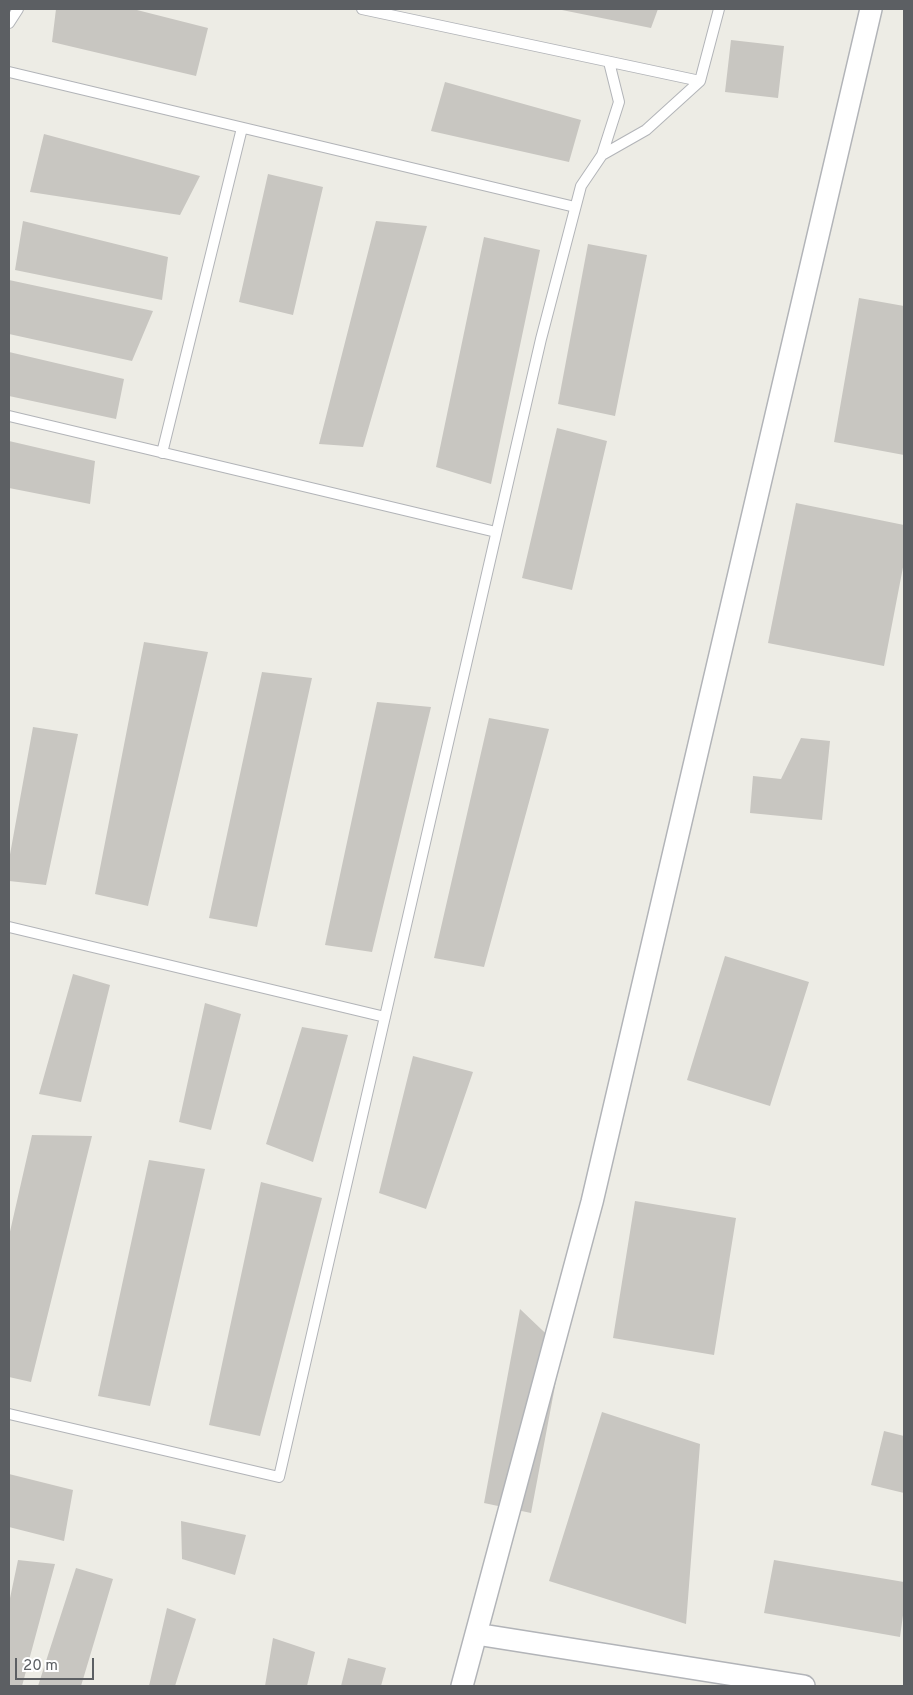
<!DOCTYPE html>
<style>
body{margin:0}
#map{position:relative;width:913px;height:1695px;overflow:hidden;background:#edece5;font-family:Overpass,sans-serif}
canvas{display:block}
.frame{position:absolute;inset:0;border:10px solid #5c5f63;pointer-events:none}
.scale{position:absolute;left:15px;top:1658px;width:79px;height:22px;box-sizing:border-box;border:2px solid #5c5f63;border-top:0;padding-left:6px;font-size:15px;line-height:18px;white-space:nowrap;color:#5c5f63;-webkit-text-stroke:4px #fff;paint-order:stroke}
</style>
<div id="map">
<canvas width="913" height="1695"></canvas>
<div class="frame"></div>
<div class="scale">20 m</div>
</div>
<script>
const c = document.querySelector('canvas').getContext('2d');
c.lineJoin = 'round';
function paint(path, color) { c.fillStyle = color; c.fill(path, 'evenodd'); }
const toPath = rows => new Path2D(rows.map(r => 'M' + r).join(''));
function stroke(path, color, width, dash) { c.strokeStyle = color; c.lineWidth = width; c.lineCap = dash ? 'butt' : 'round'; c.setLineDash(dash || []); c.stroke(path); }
paint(toPath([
 [56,9,133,9,208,28,196,76,52,42],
 [557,9,658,9,651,28],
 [731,40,784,46,778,98,725,92],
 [445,82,581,120,569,162,431,131],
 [44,134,200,176,180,215,30,192],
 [268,174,323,187,293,315,239,302],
 [23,221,168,257,162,300,15,270],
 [376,221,427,226,363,447,319,444],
 [484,237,540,250,491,484,436,467],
 [588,244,647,255,615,416,558,404],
 [9,280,153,311,132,361,9,334],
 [859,298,904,306,904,455,834,442],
 [9,352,124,379,116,419,9,396],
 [557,428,607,441,572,590,522,578],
 [9,441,95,461,90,504,9,488],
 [796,503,904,525,904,562,884,666,768,643],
 [144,642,208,652,148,906,95,894],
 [262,672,312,678,257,927,209,918],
 [377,702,431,707,372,952,325,945],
 [489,718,549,729,484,967,434,958],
 [33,727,78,734,46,885,9,881,9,860],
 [801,738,830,741,822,820,750,813,753,776,781,779],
 [725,956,809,982,770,1106,687,1080],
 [73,974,110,985,81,1102,39,1094],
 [205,1003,241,1014,211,1130,179,1122],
 [302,1027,348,1035,313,1162,266,1144],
 [413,1056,473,1072,426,1209,379,1193],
 [32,1135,92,1136,31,1382,9,1377,9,1236],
 [149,1160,205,1169,150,1406,98,1396],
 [261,1182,322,1198,260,1436,209,1425],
 [635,1201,736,1218,714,1355,613,1338],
 [520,1309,562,1349,531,1513,484,1503],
 [602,1412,700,1444,686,1624,549,1581],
 [884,1431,904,1436,904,1493,871,1485],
 [9,1474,73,1490,64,1541,9,1527],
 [181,1521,246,1535,235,1575,182,1559],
 [18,1560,55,1564,22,1686,9,1686,9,1603],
 [774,1560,904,1582,904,1608,900,1637,764,1613],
 [76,1568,113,1579,81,1686,38,1686],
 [167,1608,196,1619,175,1686,149,1686],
 [273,1638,315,1652,307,1686,265,1686],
 [348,1658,386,1668,381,1686,341,1686]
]), '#c8c6c1');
const service = toPath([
 [362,9,700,81],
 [9,23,18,9],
 [9,72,575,207],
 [602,155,619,102,609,62],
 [9,416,496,532],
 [162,453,242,128],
 [9,927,385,1017],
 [9,1414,279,1477,541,339,581,186,602,155,646,130,700,81,719,9]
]);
const minor = toPath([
 [476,1634,804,1686],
 [462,1686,592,1202,871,9]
]);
stroke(service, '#b2b4b8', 12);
stroke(minor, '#b2b4b8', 24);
stroke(service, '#fff', 10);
stroke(minor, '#fff', 21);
</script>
